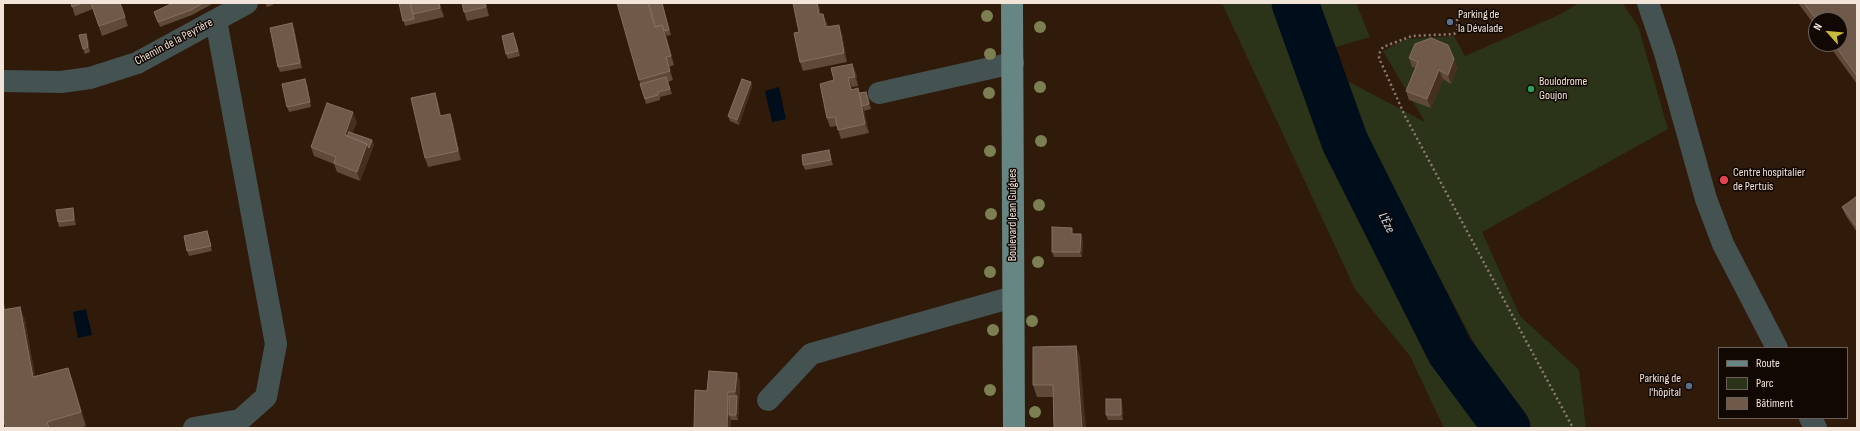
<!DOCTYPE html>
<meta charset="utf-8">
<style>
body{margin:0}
#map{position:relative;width:1860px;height:431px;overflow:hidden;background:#301b0b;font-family:"Sofia Sans Condensed",sans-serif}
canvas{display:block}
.frame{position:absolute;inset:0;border:4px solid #f3e4da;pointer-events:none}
.legend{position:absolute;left:1718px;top:347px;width:130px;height:72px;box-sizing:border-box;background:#110803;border:1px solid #6b6059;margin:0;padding:5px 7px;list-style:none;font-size:12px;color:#f3e4da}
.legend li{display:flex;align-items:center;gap:8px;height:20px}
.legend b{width:20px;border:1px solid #6b6059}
.north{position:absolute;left:1808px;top:12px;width:40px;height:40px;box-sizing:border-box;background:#110803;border:1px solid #6b6059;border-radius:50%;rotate:297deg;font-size:11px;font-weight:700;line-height:16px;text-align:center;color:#f3e4da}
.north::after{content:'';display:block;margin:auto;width:14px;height:18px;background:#c8bb3b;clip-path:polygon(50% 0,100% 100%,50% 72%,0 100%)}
</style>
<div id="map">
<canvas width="1860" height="431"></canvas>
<div class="frame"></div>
<ul class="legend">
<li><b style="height:5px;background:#658682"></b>Route</li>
<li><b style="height:11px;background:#2b3418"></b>Parc</li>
<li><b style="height:11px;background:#6f5949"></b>Bâtiment</li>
</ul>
<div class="north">N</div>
</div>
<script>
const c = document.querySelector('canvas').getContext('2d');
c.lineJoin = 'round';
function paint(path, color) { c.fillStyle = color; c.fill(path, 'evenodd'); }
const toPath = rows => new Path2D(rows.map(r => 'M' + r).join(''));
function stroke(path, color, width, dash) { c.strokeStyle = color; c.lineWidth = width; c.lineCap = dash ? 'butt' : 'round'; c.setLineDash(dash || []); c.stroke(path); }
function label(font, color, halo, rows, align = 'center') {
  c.font = font + ' "Sofia Sans Condensed",sans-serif'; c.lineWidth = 3; c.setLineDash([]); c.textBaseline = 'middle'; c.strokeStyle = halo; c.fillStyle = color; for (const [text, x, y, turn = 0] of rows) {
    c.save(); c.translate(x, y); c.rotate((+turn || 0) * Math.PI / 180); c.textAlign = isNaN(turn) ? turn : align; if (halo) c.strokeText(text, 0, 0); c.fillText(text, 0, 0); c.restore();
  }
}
paint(toPath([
 [1222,3,1276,3,1335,152,1404,281,1487,408,1496,428,1444,428,1410,356,1355,289],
 [1314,3,1356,3,1370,37,1329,49],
 [1579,3,1622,3,1638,26,1668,129,1482,232,1520,316,1579,370,1586,428,1522,428,1481,356,1433,265,1395,207,1336,75,1425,122,1383,51,1406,39,1454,36,1465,56,1561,14]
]), '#2b3418');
paint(toPath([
 [779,87,786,119,772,122,765,91],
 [86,309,92,335,78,338,73,312]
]), '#000d1b');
stroke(toPath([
 [1295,3,1345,142,1450,351,1507,428]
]), '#000d1b', 47);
stroke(toPath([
 [1457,19,1458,30,1454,34,1412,36,1383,47,1380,52,1379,58,1405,116,1573,428]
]), '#8e7c6f', 2.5, [2, 3]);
stroke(toPath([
 [1648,3,1665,53,1706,199,1723,244,1777,348],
 [3,81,61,82,90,78,137,63,247,3],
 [879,93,1013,63],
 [768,400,811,354,1013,297],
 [1810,418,1816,428],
 [194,428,240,420,266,397,276,344,216,20]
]), '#445352', 22);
stroke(toPath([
 [1012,3,1014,428]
]), '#658682', 22);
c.fillStyle = '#7c7f52';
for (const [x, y] of [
 [987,16],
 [1040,27],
 [990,54],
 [1040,87],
 [989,93],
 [1041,141],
 [990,151],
 [1039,205],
 [991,214],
 [1038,262],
 [990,272],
 [1032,321],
 [993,330],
 [990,390],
 [1035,412]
]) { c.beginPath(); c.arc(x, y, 6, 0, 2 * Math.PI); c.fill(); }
paint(toPath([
 [71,3,120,3,128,26,102,36,93,9,75,16],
 [173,3,214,3,192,15,160,27,154,12],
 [265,3,273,3,273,5,267,7],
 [399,3,444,3,440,4,444,17,405,26],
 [486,3,489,16,467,21,464,12],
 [662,3,671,35,666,36,674,65,669,67,673,80,668,82,672,94,660,97,660,100,646,104,639,80],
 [1798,3,1857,3,1857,84,1828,44,1840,44,1840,20,1816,20,1816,27],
 [819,5,820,14,827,23,828,27,842,34,847,62,803,71,800,62,799,32],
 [294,28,302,68,280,72,278,67],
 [515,38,520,56,508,59,506,54],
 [88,39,90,52,85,54,83,49],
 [1409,58,1454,59,1457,68,1451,84,1443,79,1431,108,1409,100,1406,91,1416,68,1412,67],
 [852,64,856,73,858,86,852,87,852,90,858,88,859,93,866,92,868,96,871,109,864,111,869,133,841,139,837,126,830,127,827,118,834,80],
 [751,82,752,87,739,125,730,121,728,116],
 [307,84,311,107,289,112,287,107],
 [435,93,438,102,441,116,453,123,461,160,428,167,425,158],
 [357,122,352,133,372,140,374,145,360,181,337,172,334,164,314,156,311,147],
 [830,155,833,165,805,170,803,165],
 [1857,199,1857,232,1846,216,1842,207],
 [74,213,76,225,59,227,58,222],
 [207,231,212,251,189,256,187,251],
 [1074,233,1074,234,1083,239,1082,257,1054,257,1052,252],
 [3,299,5,309,20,307,25,321,35,376,68,368,73,382,86,426,80,428,6,428,3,418],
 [1076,346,1080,358,1053,397,1037,397,1033,385],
 [737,373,740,382,738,420,731,420,730,428,694,428],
 [1122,404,1123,420,1108,420,1106,415]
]), '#5f4937');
paint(toPath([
 [439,3,440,3,444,17,440,8],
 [485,3,486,3,489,16,486,7],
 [817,3,818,3,819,5,822,23,819,14],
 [823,14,827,23,829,36,826,27],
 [292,23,294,28,302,68,300,63],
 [662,25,666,34,674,65,671,56],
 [839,25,842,34,847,62,844,53],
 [86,34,88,39,90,52,88,47],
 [1454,59,1457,68,1451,84,1448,75],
 [852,64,856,73,858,86,855,77],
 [1439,70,1443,79,1431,108,1427,99],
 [848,78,852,87,854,99,851,90],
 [305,79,307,84,311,107,310,102],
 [751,82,752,87,739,125,737,120],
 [858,88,861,98,862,106,864,111,869,133,865,124],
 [866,92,868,96,871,109,869,104],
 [435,93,438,102,443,126,440,116],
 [353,112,357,122,349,141,345,135],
 [450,114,453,123,461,160,458,151],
 [372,140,374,145,360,181,357,172,367,144],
 [73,208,74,213,76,225,74,220],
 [1081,234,1083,239,1082,257,1080,252],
 [3,299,4,302,8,324,6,319],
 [20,307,25,321,38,391,33,377],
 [1076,346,1080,358,1086,428,1082,428],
 [68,368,73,382,86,426,81,412],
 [737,373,740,382,738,420,736,415,737,396,735,392],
 [728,392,731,401,729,415,731,420,730,428,727,428],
 [1121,399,1122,404,1123,420,1121,415]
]), '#462f1e');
const building = toPath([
 [71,3,82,3,72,7,71,3],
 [91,3,120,3,125,17,99,26,91,3],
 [173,3,203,3,191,10,158,22,154,12,173,3],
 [399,3,410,3,414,19,403,21,399,3],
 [410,3,439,3,440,8,413,14,410,3],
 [462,3,485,3,486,7,464,12,462,3],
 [617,3,648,3,655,27,662,25,671,56,666,57,670,71,639,80,617,3],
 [649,3,662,3,669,30,665,31,662,25,655,27,649,3],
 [793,3,817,3,819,14,823,14,826,27,839,25,844,53,800,62,794,33,799,32,793,3],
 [1804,3,1857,3,1857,76,1834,44,1840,44,1840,20,1817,20,1804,3],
 [292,23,300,63,278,67,270,28,292,23],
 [513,33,518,51,506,54,502,36,513,33],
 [86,34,88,47,83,49,79,35,86,34],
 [1431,38,1448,45,1454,59,1448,75,1439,70,1427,99,1406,91,1418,62,1409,58,1415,44,1431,38],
 [852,64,855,77,848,78,851,90,858,88,865,124,838,130,835,117,827,118,820,84,834,80,831,68,852,64],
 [666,77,670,89,658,92,658,95,645,99,640,84,666,77],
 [305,79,310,102,287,107,282,84,305,79],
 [742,79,751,82,737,120,728,116,742,79],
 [866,92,869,104,862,106,859,93,866,92],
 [435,93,440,116,450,114,458,151,425,158,411,98,435,93],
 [327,103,353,112,345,135,367,144,357,172,334,163,336,157,311,147,327,103],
 [349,132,372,140,369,148,367,144,347,136,349,132],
 [829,150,831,160,803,165,802,155,829,150],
 [1856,197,1857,199,1857,227,1842,207,1856,197],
 [73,208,74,220,58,222,56,210,73,208],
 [1052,227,1072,228,1072,234,1081,234,1080,252,1052,252,1052,227],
 [207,231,211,246,187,251,184,236,207,231],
 [3,302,4,310,3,310,3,302],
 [20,307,33,377,68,368,81,412,47,422,49,428,6,428,3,418,3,310,20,307],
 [1076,346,1082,428,1054,428,1053,385,1033,385,1033,347,1076,346],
 [709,371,737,373,735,392,728,392,727,428,694,428,695,390,707,391,709,371],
 [729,396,737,396,736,415,729,415,729,396],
 [1106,399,1121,399,1121,415,1106,415,1106,399]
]);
paint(building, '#6f5949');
stroke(building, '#846f60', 1);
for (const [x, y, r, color] of [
 [1450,22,4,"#5c6f8a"],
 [1531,89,4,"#2e9e5b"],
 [1724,180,5,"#e0444e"],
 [1689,386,4,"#5c6f8a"]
]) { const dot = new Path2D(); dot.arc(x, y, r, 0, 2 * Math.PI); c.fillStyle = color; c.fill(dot); stroke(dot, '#110803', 1.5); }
label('12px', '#f3e4da', '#110803', [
 ["Parking de",1458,15],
 ["la Dévalade",1458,29],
 ["Boulodrome",1539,82],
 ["Goujon",1539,96],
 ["Centre hospitalier",1733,173],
 ["de Pertuis",1733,187],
 ["Parking de",1681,379,"right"],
 ["l'hôpital",1681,393,"right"]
], 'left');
label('12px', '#f3e4da', '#110803', [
 ["Chemin de la Peyrière",174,42,-28],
 ["Boulevard Jean Guigues",1013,215,-90]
]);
label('italic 13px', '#cae3f6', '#110803', [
 ["L'Èze",1386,223,63]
]);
</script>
